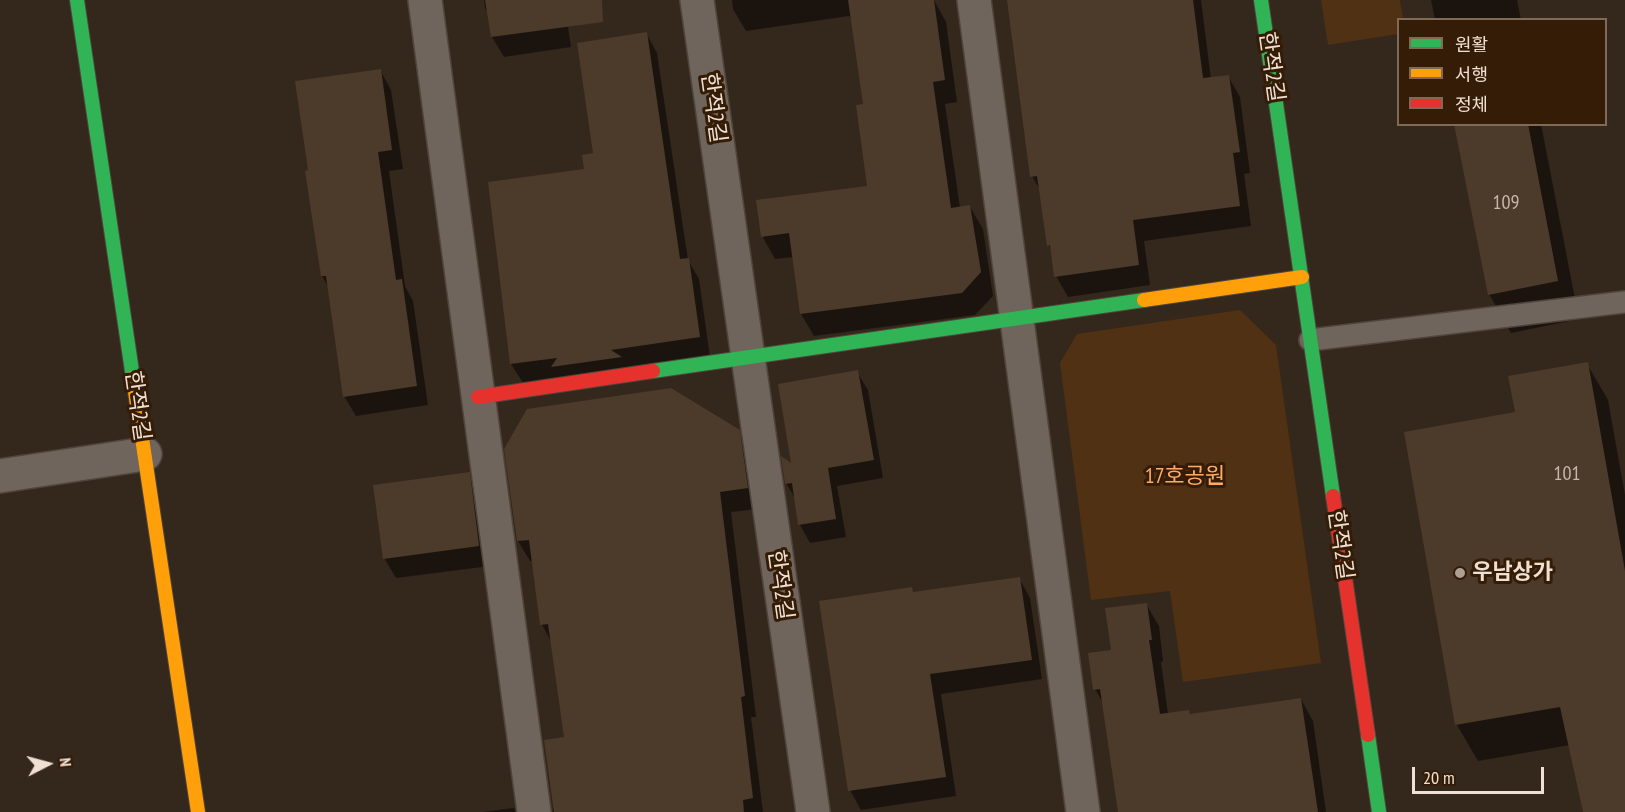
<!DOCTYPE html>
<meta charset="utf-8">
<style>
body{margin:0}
#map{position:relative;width:1625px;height:812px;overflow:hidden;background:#34271c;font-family:"PT Sans Narrow","Noto Sans KR",sans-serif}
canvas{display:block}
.legend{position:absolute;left:1397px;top:18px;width:210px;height:108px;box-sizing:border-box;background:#341c06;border:2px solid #7f6a58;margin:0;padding:8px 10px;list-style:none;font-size:18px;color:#f0e0d3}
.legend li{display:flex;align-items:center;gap:12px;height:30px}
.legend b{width:30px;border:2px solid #7f6a58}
.north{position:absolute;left:18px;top:734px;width:60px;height:60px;-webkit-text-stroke:4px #341c06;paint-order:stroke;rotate:84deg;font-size:16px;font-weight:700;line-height:24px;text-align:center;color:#f0e0d3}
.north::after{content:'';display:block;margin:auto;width:21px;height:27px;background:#f0e0d3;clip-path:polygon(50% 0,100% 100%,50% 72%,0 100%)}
.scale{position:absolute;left:1412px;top:767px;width:132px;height:27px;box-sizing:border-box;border:3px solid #f0e0d3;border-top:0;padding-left:8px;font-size:18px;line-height:21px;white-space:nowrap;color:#f0e0d3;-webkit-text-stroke:4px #341c06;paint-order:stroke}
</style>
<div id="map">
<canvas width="1625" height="812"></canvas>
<ul class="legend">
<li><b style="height:8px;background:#30b455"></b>원활</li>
<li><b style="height:8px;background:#ff9f0a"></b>서행</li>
<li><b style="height:8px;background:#e5322d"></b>정체</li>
</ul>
<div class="north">N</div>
<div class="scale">20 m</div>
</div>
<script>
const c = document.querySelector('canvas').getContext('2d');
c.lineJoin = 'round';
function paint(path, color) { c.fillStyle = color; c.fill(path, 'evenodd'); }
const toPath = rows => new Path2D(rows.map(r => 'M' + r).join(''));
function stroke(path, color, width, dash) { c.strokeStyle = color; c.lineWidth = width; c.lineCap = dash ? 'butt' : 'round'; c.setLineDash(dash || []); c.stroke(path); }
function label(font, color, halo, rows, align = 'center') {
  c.font = font + ' "PT Sans Narrow","Noto Sans KR",sans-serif'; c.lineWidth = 6; c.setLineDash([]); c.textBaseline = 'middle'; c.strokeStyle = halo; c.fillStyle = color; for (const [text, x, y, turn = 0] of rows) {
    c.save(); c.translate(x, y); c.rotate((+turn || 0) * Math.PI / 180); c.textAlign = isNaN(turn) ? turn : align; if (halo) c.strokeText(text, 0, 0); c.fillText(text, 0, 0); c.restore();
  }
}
paint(toPath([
 [1321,0,1400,0,1403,19,1398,20,1398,34,1328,45],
 [1240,310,1276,345,1321,663,1183,682,1170,591,1091,600,1060,363,1077,334]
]), '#513113');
paint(toPath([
 [484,0,564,0,571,47,504,57,492,37,489,15,485,8],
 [732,0,934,0,946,22,957,102,945,104,960,208,970,207,983,229,993,296,975,315,814,336,801,314,794,257,775,259,762,236,869,187,865,106,853,21,849,16,746,31,733,9],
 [1009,0,1201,0,1211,79,1228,76,1240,97,1250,173,1244,174,1251,226,1144,241,1150,285,1068,297,1056,276,1052,251,1049,245,1041,192,1032,176],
 [1431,0,1517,0,1521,20,1435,20],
 [646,33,657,53,688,260,699,279,710,357,523,383,511,364,586,171,595,154],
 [380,70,391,90,403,169,389,171,405,286,413,301,428,405,356,416,344,396,329,288,322,276],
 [1456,124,1541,124,1579,319,1511,333,1489,294],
 [1587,364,1608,400,1625,495,1625,812,1585,812,1570,745,1478,761,1457,725,1516,414],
 [857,372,868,390,883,478,837,486,846,537,810,543,800,525,796,500,786,483,793,466],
 [738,432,751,453,759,509,731,512,756,717,751,717,763,812,553,812,566,738,552,643,542,625,533,561,530,561,518,541],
 [469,474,480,494,490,566,396,578,384,558],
 [1019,578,1030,598,1042,679,941,694,956,796,861,810,850,790,911,589,914,593],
 [1146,604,1159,626,1163,661,1161,662,1168,714,1189,711,1191,715,1301,699,1313,721,1326,812,1119,812,1104,705,1095,689,1112,651],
 [514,808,516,812,482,812]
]), '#0007');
paint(toPath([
 [485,0,602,0,603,22,491,37],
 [848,0,934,0,945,80,933,82,951,208,970,205,981,272,962,293,800,314,789,233,761,237,756,200,867,186,856,105,863,104],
 [1007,0,1193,0,1203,78,1229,75,1240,152,1233,153,1240,206,1133,220,1139,265,1054,277,1050,245,1047,246,1037,176,1030,177],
 [647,32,680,259,689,258,700,337,611,350,622,357,551,367,557,358,510,364,488,182,584,169,582,155,593,153,577,43],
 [381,69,392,150,378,152,396,280,402,279,417,386,343,397,326,276,321,276,305,171,308,170,295,81],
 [1454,124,1528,124,1558,281,1488,295],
 [1588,362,1625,571,1625,812,1583,812,1560,707,1455,725,1404,432,1515,412,1508,376],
 [858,370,874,460,828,468,836,519,798,525,792,483,785,484,781,456,791,463,778,384],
 [671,388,740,430,748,488,720,492,745,696,741,697,753,798,743,800,744,812,554,812,544,740,564,737,548,624,540,625,529,540,517,541,504,449,527,409],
 [470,472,479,546,383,559,373,485],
 [1020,577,1032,660,930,674,946,777,848,791,819,601,912,587,913,592],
 [1147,603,1152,640,1149,640,1160,714,1189,710,1190,714,1301,698,1318,812,1118,812,1100,689,1093,690,1088,653,1111,650,1105,608]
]), '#4c3b2b');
const lane = toPath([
 [1310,340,1625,302]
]);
const street = toPath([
 [425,0,534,812],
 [697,0,813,812],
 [974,0,1083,812],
 [0,476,145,454]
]);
const fast = toPath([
 [77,0,133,378],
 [1261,0,1333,496],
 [653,371,1144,300],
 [1368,735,1379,812]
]);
const slow = toPath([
 [1144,300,1302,277],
 [133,378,198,812]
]);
const jam = toPath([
 [478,397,653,371],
 [1333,496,1368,735]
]);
stroke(lane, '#50453b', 24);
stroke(street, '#50453b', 36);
stroke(fast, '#50453b', 16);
stroke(slow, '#50453b', 16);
stroke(jam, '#50453b', 16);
stroke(lane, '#6f655d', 21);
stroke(street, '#6f655d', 33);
stroke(fast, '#30b455', 14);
stroke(slow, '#ff9f0a', 14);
stroke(jam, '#e5322d', 14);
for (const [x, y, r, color] of [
 [1460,573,6,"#ae9f93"]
]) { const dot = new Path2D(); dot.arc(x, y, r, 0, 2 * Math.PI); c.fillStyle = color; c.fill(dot); stroke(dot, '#341c06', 2); }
label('20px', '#c7b7a9', null, [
 ["109",1506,203],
 ["101",1567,474]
]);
label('22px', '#f0e0d3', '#341c06', [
 ["한적2길",1271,67,82],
 ["한적2길",713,108,82],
 ["한적2길",137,406,82],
 ["한적2길",1340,545,82],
 ["한적2길",780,585,82]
]);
label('22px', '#feac65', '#341c06', [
 ["17호공원",1185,477]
]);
label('bold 22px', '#f0e0d3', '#341c06', [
 ["우남상가",1472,573]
], 'left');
</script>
